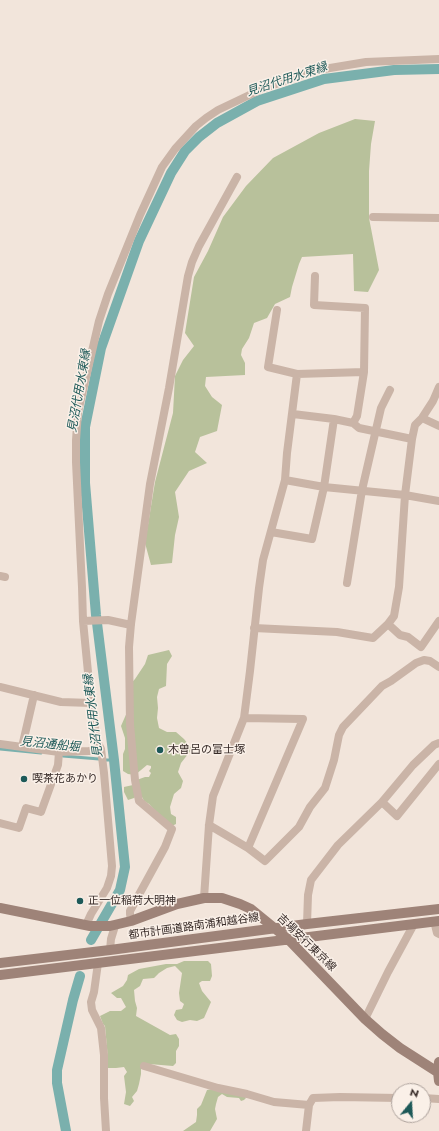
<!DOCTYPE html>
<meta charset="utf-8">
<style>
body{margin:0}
#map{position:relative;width:439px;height:1131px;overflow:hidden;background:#f2e5db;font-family:Jost,sans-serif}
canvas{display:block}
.north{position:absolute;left:391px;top:1083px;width:40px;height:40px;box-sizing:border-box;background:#faf0e8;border:1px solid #aca19b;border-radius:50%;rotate:18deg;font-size:11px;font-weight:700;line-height:16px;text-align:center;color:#372b28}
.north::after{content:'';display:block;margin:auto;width:14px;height:18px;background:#1d5958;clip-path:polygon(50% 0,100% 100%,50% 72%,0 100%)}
</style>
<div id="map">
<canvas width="439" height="1131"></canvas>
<div class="north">N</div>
</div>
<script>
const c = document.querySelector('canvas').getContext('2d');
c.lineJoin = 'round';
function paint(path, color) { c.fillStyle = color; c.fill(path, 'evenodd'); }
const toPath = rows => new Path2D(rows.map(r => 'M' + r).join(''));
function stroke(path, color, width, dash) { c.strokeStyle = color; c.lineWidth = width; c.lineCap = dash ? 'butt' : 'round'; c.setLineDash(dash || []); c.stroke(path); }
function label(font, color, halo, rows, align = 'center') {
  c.font = font + ' Jost,"Noto Sans JP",sans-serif'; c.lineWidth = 3; c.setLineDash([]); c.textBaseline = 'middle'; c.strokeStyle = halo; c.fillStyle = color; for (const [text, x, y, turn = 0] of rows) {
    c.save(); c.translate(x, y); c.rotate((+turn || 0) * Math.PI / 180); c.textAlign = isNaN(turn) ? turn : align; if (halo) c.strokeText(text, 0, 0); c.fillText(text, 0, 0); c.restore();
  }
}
paint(toPath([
 [355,119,375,121,371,144,369,171,369,218,379,270,368,292,354,291,353,254,302,257,299,264,292,287,290,297,275,304,267,318,254,323,249,338,242,349,241,355,245,363,245,375,206,377,205,386,212,397,222,405,217,431,200,437,195,452,207,463,189,471,175,492,179,517,175,535,172,563,151,565,145,543,155,482,173,413,175,376,183,360,194,346,185,333,194,277,208,251,223,217,246,186,273,158,319,133],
 [169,650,172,656,167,664,166,686,159,689,157,697,158,708,157,718,159,728,167,732,176,732,184,739,192,749,181,763,178,772,183,781,181,788,174,794,170,807,171,814,176,817,176,824,172,826,159,815,149,804,144,801,140,793,134,798,128,800,124,792,124,787,133,785,134,781,145,777,149,777,151,773,149,771,151,768,151,766,147,765,135,775,128,774,123,771,123,754,125,749,125,738,121,726,128,710,126,689,135,679,145,664,148,655],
 [184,961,208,961,211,964,212,976,210,981,202,981,199,983,202,991,211,1002,204,1018,197,1021,190,1020,182,1022,177,1020,174,1015,176,1010,182,1009,184,1004,180,1001,179,993,182,973,175,966,167,968,159,973,154,978,143,979,140,986,134,990,135,1001,137,1008,136,1016,170,1035,176,1034,179,1039,179,1046,176,1051,176,1063,173,1066,149,1064,141,1067,141,1074,139,1084,137,1091,132,1097,134,1101,130,1106,124,1104,126,1092,124,1076,127,1072,124,1067,116,1068,108,1068,108,1059,105,1026,103,1024,100,1016,110,1011,121,1011,126,1007,121,998,117,998,111,993,123,986,127,980,128,975,139,969,166,964,177,964],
 [212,1089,243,1095,246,1098,244,1100,241,1101,239,1098,227,1097,222,1094,218,1097,216,1104,215,1109,217,1119,210,1131,183,1131,196,1122,197,1115,197,1109,201,1105,207,1090]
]), '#b8c19b');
stroke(toPath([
 [0,749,41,753],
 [63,756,99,759],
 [106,760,114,760]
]), '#7ab0ad', 3);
stroke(toPath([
 [91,940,120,890,125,867,114,760,96,615,85,483,85,427,101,348,139,241,171,173,185,151,199,137,217,123,257,101,324,79,394,70,439,69],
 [66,1131,57,1083,57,1070,73,1000,80,976]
]), '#7ab0ad', 10);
stroke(toPath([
 [373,217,439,218],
 [315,276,314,305,365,308,364,372,357,416,353,423],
 [277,310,268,367,297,374,364,372],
 [293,414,334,419,353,423,359,428,412,439],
 [422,418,439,426],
 [285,480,324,487,405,495,439,501],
 [271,532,312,539,324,487,334,419],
 [0,576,5,577],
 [347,583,362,490,381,408,390,390],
 [83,621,108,620,131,625],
 [388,624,400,635,408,637,421,647,439,621],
 [254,628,337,632,373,638,388,624,394,616,399,587,405,495,412,439,415,425,422,418,433,401,439,387],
 [0,687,61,702,91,703],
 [244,718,303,719,248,848],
 [0,744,59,752,89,751,101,749],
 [22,747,34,695],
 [382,802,397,816,439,764],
 [0,823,19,828,26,808,41,812,58,765,59,752],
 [209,825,248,848,265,861,299,827,310,807,325,788,334,760,339,735,343,727,382,686,391,681,416,663,424,660,430,661,439,667],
 [204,898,209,825,213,796,244,718,250,671,259,588,263,560,285,480,287,453,297,374],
 [131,921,130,914,130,911,165,847,172,829,139,801,135,780,130,724,129,647,131,624,150,484,169,388,188,276,192,262,199,246,237,177],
 [434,921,437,933,439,934],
 [307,924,308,895,311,880,338,845,382,802,413,765,434,745,439,743],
 [86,925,91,914,107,888,111,876,112,866,104,773,101,749,97,741,91,703,83,621,82,587,76,462,76,440,78,412,99,321,108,294,140,215,162,167,175,149,196,126,206,118,218,110,262,89,312,71,366,62,439,59],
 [110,950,111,939,115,926],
 [98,963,94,992,91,1002,92,1010,101,1028,104,1055,104,1098,106,1131],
 [365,1019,388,972,414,924],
 [144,1066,218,1088,247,1094,274,1102,309,1105,313,1098,340,1097,399,1098],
 [423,1098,439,1099],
 [306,1131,309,1105]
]), '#cab4a7', 8);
stroke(toPath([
 [0,908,90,926,110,926,131,921,177,904,204,898,222,898,240,904,251,909,289,940,365,1019,382,1034,400,1048,439,1073],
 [0,963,110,950,307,924,439,909],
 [0,975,439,921],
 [439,1062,438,1072,439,1081]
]), '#9e8378', 10);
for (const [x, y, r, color] of [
 [160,750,4,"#1d5958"],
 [24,779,4,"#1d5958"],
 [80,901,4,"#1d5958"]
]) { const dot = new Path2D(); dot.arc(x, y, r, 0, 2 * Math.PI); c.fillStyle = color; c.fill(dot); stroke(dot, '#faf0e8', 1.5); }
label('11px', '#372b28', '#faf0e8', [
 ["木曽呂の富士塚",168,750],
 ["喫茶花あかり",32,779],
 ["正一位稲荷大明神",88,901]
], 'left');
label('11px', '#372b28', '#faf0e8', [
 ["都市計画道路南浦和越谷線",194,927,-8],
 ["吉場安行東京線",306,943,44]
]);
label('italic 12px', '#1d5958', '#faf0e8', [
 ["見沼代用水東縁",287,80,-18],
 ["見沼代用水東縁",80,391,-80],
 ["見沼代用水東縁",94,716,-97],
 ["見沼通船堀",50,745,6]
]);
</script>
